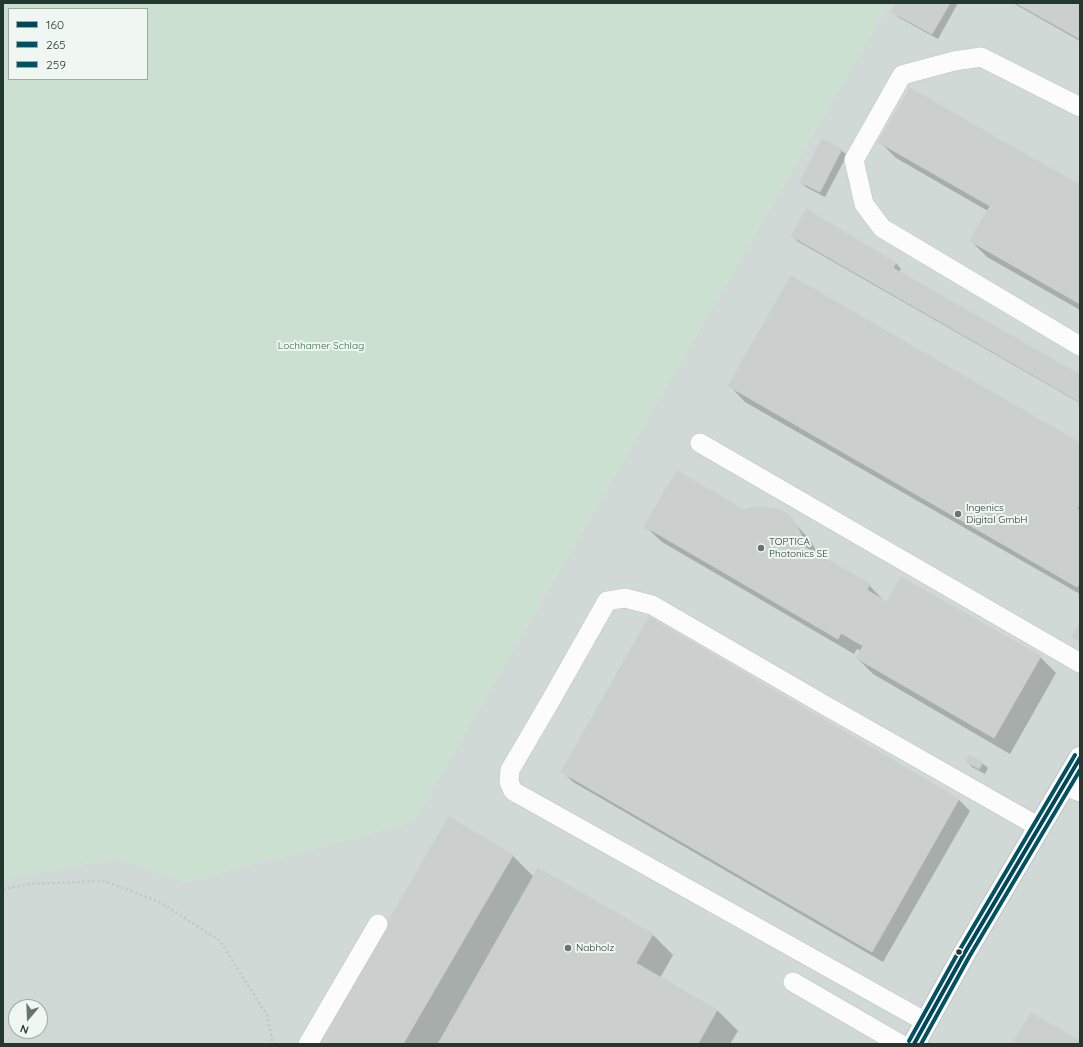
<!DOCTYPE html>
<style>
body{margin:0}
#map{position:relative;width:1083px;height:1047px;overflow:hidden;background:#e2e8e5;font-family:Quicksand,sans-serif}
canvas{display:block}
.frame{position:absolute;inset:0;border:4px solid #213931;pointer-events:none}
.legend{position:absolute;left:8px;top:8px;width:140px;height:72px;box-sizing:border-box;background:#f0f7f3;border:1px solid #9daba5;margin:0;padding:5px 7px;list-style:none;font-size:12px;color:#213931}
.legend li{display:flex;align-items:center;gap:8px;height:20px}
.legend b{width:20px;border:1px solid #9daba5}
.north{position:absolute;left:8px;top:999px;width:40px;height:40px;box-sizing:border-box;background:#f0f7f3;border:1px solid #9daba5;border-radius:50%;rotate:199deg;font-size:11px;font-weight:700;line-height:16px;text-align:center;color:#213931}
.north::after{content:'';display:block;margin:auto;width:14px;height:18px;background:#657670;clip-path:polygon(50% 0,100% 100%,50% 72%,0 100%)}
</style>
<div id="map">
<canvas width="1083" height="1047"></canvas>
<div class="frame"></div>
<ul class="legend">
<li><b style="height:5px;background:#00465a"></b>160</li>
<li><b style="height:5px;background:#005262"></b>265</li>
<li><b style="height:5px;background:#005262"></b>259</li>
</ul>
<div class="north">N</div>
</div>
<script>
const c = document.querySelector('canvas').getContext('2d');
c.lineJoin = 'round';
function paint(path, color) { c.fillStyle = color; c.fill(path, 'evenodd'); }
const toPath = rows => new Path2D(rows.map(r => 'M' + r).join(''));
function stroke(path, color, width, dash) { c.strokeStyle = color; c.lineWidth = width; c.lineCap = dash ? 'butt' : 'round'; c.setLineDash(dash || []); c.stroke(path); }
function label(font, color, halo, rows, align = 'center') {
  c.font = font + ' Quicksand,sans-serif'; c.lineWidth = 4; c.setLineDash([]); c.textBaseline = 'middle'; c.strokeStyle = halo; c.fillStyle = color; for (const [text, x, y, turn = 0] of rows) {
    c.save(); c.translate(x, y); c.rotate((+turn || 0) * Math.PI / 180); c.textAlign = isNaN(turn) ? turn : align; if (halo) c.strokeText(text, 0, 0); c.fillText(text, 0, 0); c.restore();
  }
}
paint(toPath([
 [889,3,1080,3,1080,1044,3,1044,3,878,119,858,185,882,413,822],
 [16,1007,40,1007,40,1031,16,1031]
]), '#d0d9d5');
paint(toPath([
 [3,3,889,3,413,822,185,882,119,858,3,878],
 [9,9,147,9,147,79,9,79]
]), '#cbe0d1');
paint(toPath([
 [897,3,958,3,938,39,898,17,893,11],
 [1013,3,1080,3,1080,41],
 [910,89,1080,186,1080,310,987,257,971,241,988,211,896,158,880,142],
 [841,150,847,155,825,197,806,187,801,182],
 [792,235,896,263,901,269,899,272,1080,376,1080,403,797,241],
 [729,385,1080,444,1080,594,745,402],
 [744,511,787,515,811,541,816,551,817,555,869,585,885,602,1040,657,1056,673,1010,754,873,674,857,658,861,651,857,649,854,654,662,542,645,526],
 [649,619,959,800,970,811,883,962,573,782,562,771],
 [967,762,982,763,988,768,985,774,972,767],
 [449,818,513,856,534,877,652,934,673,955,660,978,717,1010,738,1031,730,1044,319,1044]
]), '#0003');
const building = toPath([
 [896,3,950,3,932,34,891,12,896,3],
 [1016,3,1080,3,1080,39,1016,3],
 [910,88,1021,152,990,206,878,142,910,88],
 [822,139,842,149,820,192,800,182,822,139],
 [1021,152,1080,185,1080,304,970,241,1021,152],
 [806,209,896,263,893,268,1080,375,1080,402,791,236,806,209],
 [791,276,1080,443,1080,503,1077,509,1080,511,1080,582,1077,587,728,386,791,276],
 [677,471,744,510,755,507,766,507,776,509,788,514,795,523,801,534,803,546,870,584,867,590,887,602,901,577,1041,656,994,738,856,658,863,646,841,633,838,639,644,526,677,471],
 [649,617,959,799,872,952,561,772,649,617],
 [1078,627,1080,628,1080,641,1072,637,1078,627],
 [969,755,983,762,979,769,966,762,969,755],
 [449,817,513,855,403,1044,318,1044,317,1043,449,817],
 [538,868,653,934,636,963,717,1010,698,1044,438,1044,538,868],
 [1031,1013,1080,1041,1080,1044,1012,1044,1031,1013]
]);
paint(building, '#cbd0ce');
stroke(building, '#cbd0ce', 1);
const lane = toPath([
 [1080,107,981,57,954,61,902,75,854,160,864,204,882,228,1080,346],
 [700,443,1080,663],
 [1064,785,1080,792],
 [793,982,900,1044],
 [926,1022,513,791,509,782,510,770,551,700,607,601,625,598,652,605,821,703,1039,827],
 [308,1044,378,924]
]);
const street = toPath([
 [914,1044,964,954,1080,758]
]);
stroke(lane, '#bfc4c2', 20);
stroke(street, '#bfc4c2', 24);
stroke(toPath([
 [3,889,30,884,104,881,160,902,220,941,267,1015,273,1044]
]), '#c0c8c4', 2.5, [2, 3]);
stroke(lane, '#fbfcfb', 19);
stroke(street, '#fbfcfb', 22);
stroke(toPath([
 [914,1044,964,954,1080,758]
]), '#00465a', 4);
stroke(toPath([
 [921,1044,969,957,1080,770]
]), '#005262', 4);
stroke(toPath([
 [909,1041,959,951,1075,755]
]), '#005262', 4);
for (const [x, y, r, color] of [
 [958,514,4,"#657670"],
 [761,548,4,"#657670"],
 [568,948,4,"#657670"],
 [959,952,3.5,"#213931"]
]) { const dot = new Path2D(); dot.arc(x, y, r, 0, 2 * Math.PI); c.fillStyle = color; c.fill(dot); stroke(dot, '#f0f7f3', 1.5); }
label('10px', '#2d6e43', '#f0f7f3', [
 ["Lochhamer Schlag",321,346]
]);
label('10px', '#213931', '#f0f7f3', [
 ["Ingenics",966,508],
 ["Digital GmbH",966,520],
 ["TOPTICA",769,542],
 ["Photonics SE",769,554],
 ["Nabholz",576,948]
], 'left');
</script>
